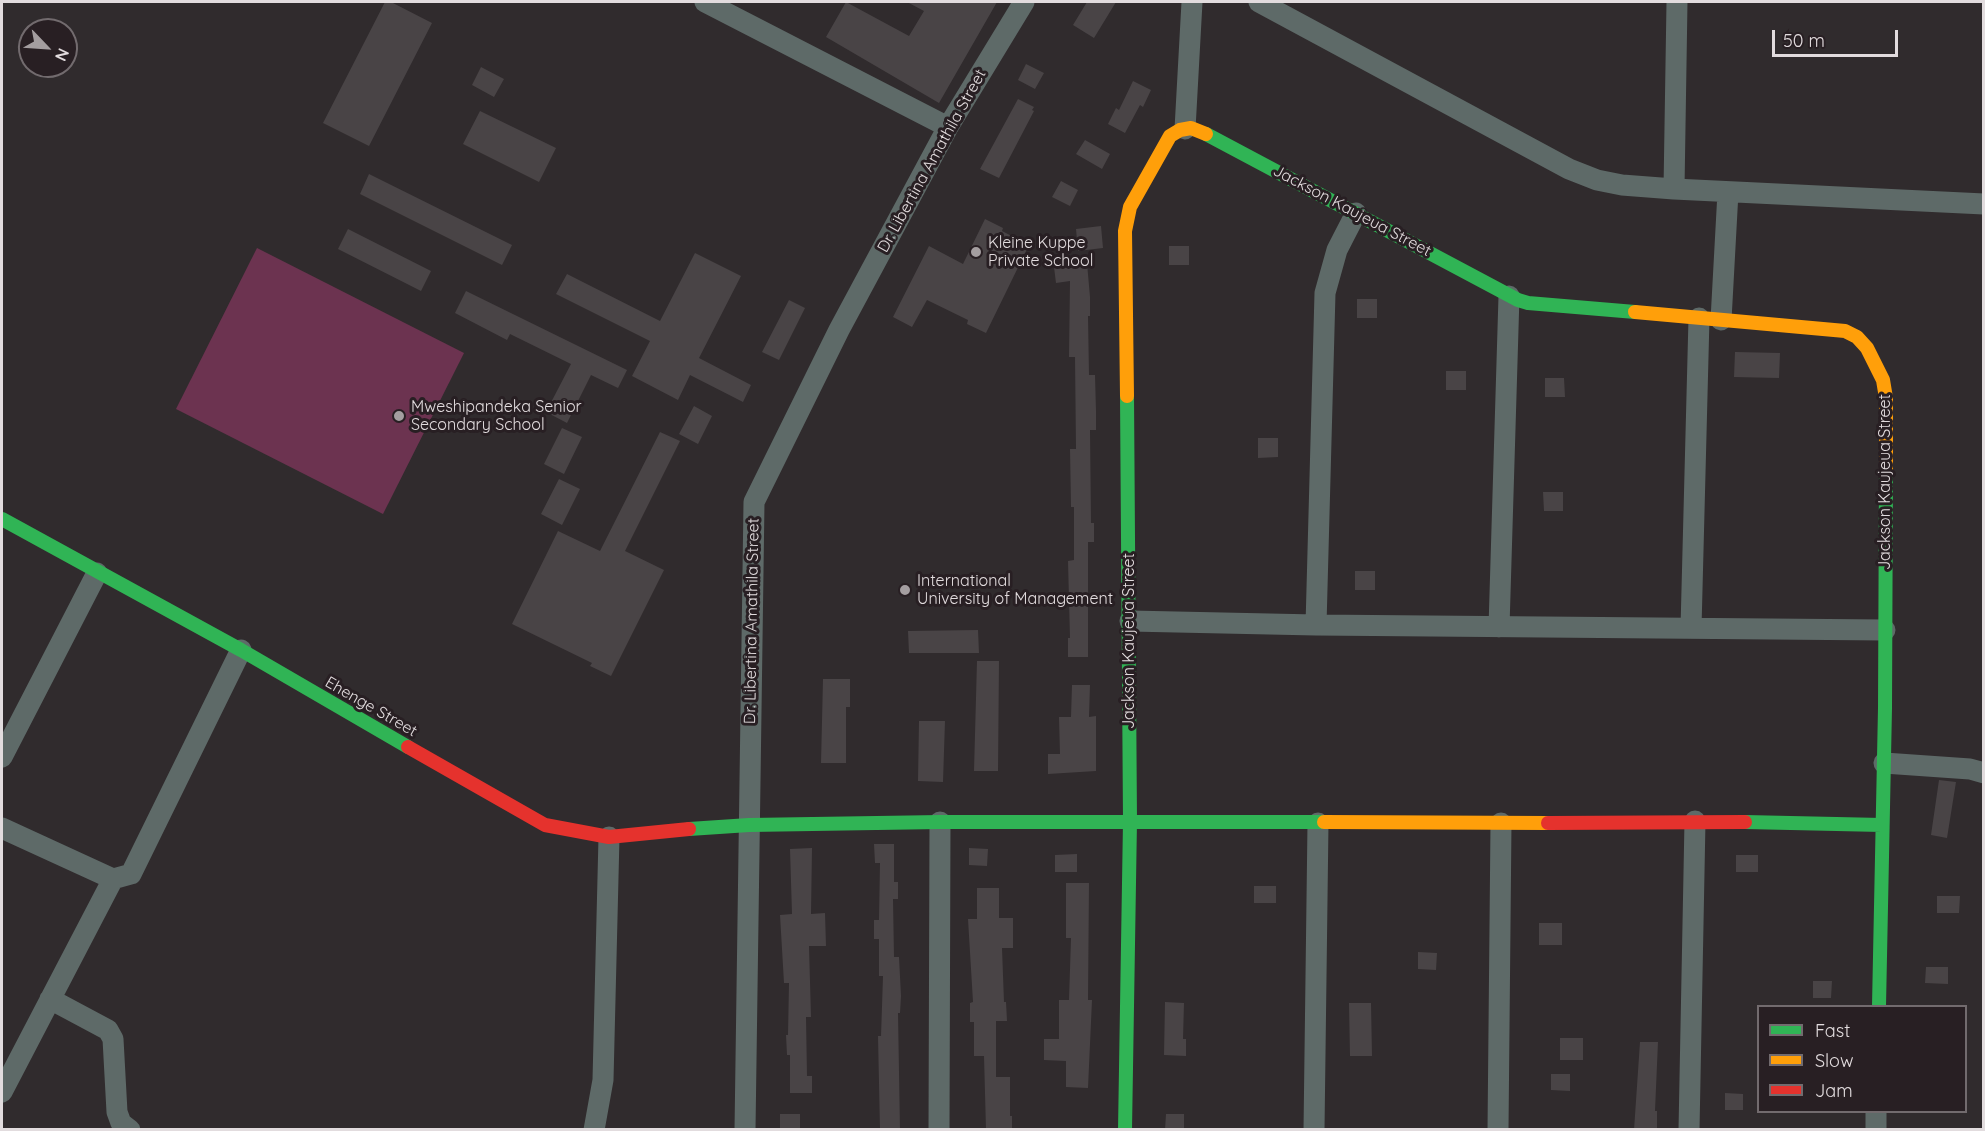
<!DOCTYPE html>
<style>
body{margin:0}
#map{position:relative;width:1985px;height:1131px;overflow:hidden;background:#302b2d;font-family:Quicksand,sans-serif}
canvas{display:block}
.frame{position:absolute;inset:0;border:3px solid #e2dcde;pointer-events:none}
.legend{position:absolute;left:1757px;top:1005px;width:210px;height:108px;box-sizing:border-box;background:#281f23;border:2px solid #726b6e;margin:0;padding:8px 10px;list-style:none;font-size:18px;color:#e2dcde}
.legend li{display:flex;align-items:center;gap:12px;height:30px}
.legend b{width:30px;border:2px solid #726b6e}
.north{position:absolute;left:18px;top:18px;width:60px;height:60px;box-sizing:border-box;background:#281f23;border:2px solid #726b6e;border-radius:50%;rotate:115deg;font-size:16px;font-weight:700;line-height:24px;text-align:center;color:#e2dcde}
.north::after{content:'';display:block;margin:auto;width:21px;height:27px;background:#a49ea0;clip-path:polygon(50% 0,100% 100%,50% 72%,0 100%)}
.scale{position:absolute;left:1772px;top:30px;width:126px;height:27px;box-sizing:border-box;border:3px solid #e2dcde;border-top:0;padding-left:8px;font-size:18px;line-height:21px;white-space:nowrap;color:#e2dcde;-webkit-text-stroke:4px #281f23;paint-order:stroke}
</style>
<div id="map">
<canvas width="1985" height="1131"></canvas>
<div class="frame"></div>
<ul class="legend">
<li><b style="height:8px;background:#30b455"></b>Fast</li>
<li><b style="height:8px;background:#ff9f0a"></b>Slow</li>
<li><b style="height:8px;background:#e5322d"></b>Jam</li>
</ul>
<div class="north">N</div>
<div class="scale">50 m</div>
</div>
<script>
const c = document.querySelector('canvas').getContext('2d');
c.lineJoin = 'round';
function paint(path, color) { c.fillStyle = color; c.fill(path, 'evenodd'); }
const toPath = rows => new Path2D(rows.map(r => 'M' + r).join(''));
function stroke(path, color, width, dash) { c.strokeStyle = color; c.lineWidth = width; c.lineCap = dash ? 'butt' : 'round'; c.setLineDash(dash || []); c.stroke(path); }
function label(font, color, halo, rows, align = 'center') {
  c.font = font + ' Quicksand,sans-serif'; c.lineWidth = 6; c.setLineDash([]); c.textBaseline = 'middle'; c.strokeStyle = halo; c.fillStyle = color; for (const [text, x, y, turn = 0] of rows) {
    c.save(); c.translate(x, y); c.rotate((+turn || 0) * Math.PI / 180); c.textAlign = isNaN(turn) ? turn : align; if (halo) c.strokeText(text, 0, 0); c.fillText(text, 0, 0); c.restore();
  }
}
paint(toPath([
 [257,248,464,353,383,514,176,409]
]), '#6c3350');
paint(toPath([
 [385,2,391,2,432,23,369,146,323,123],
 [846,2,909,36,924,11,907,2,997,2,939,103,826,37],
 [1087,2,1116,2,1094,38,1073,25],
 [1026,64,1044,73,1035,89,1018,80],
 [481,67,504,79,494,97,472,85],
 [1133,81,1151,90,1143,107,1140,105,1125,133,1108,124,1116,108,1119,110],
 [1018,99,1034,107,1032,110,1034,111,999,178,980,169],
 [480,111,556,148,539,182,463,144],
 [1085,140,1110,154,1102,169,1076,154],
 [369,174,512,245,502,265,360,194],
 [1061,181,1078,190,1070,206,1052,197],
 [985,219,1003,228,1002,231,1029,245,986,333,967,324,968,320,927,300,912,327,893,317,929,246,963,264],
 [1101,226,1103,248,1078,251,1076,229],
 [348,229,431,271,421,291,338,249],
 [1169,246,1189,246,1189,265,1169,265],
 [695,253,741,276,699,358,751,385,743,402,690,375,678,400,632,376,650,341,556,294,567,274,660,321],
 [1087,263,1090,297,1090,316,1088,316,1089,375,1095,375,1096,411,1096,430,1090,430,1091,523,1094,523,1094,542,1088,542,1088,657,1068,657,1068,638,1070,638,1068,561,1074,560,1074,507,1071,507,1070,449,1076,449,1075,357,1069,357,1070,281,1056,283,1054,267],
 [466,291,627,370,618,388,591,375,567,423,546,412,571,364,510,334,507,340,455,313],
 [1357,299,1377,299,1377,318,1357,318],
 [789,300,805,308,779,360,762,352],
 [1735,352,1780,353,1779,378,1734,377],
 [1446,371,1466,371,1466,390,1446,390],
 [1545,378,1564,378,1565,397,1545,397],
 [694,406,712,416,698,444,679,434],
 [562,428,582,437,564,474,544,464],
 [660,432,680,441,625,551,664,570,611,676,590,666,592,663,512,624,558,531,600,551],
 [1258,438,1278,438,1278,457,1258,458],
 [559,479,580,489,562,525,541,514],
 [1543,492,1563,492,1563,511,1544,511],
 [1355,571,1375,571,1375,590,1355,590],
 [978,630,979,653,909,653,908,631],
 [977,661,999,661,998,771,974,771],
 [823,679,850,679,850,707,846,707,846,763,821,763],
 [1072,685,1090,685,1089,717,1096,716,1096,771,1048,774,1048,754,1060,754,1059,717,1071,717],
 [919,721,945,721,943,782,918,781],
 [1939,780,1956,782,1947,838,1931,835],
 [874,844,894,844,894,882,898,882,898,899,893,899,894,957,899,957,901,996,900,1013,898,1013,900,1130,880,1130,878,1036,881,1036,883,976,879,976,879,939,874,939,874,920,879,920,880,863,875,863],
 [812,848,811,914,825,913,826,946,809,946,811,1017,806,1017,807,1076,812,1076,812,1093,790,1093,790,1055,787,1055,786,1035,788,1035,789,983,784,983,780,915,792,914,790,849],
 [969,848,988,849,987,866,969,865],
 [1077,854,1077,872,1055,872,1055,855],
 [1736,855,1758,855,1758,872,1736,872],
 [1066,883,1089,883,1088,1000,1092,1000,1088,1088,1066,1087,1066,1061,1044,1060,1044,1039,1059,1039,1059,1000,1069,1000,1071,938,1066,938],
 [1254,886,1276,886,1276,903,1254,903],
 [977,888,999,888,999,918,1013,918,1013,948,1002,948,1004,1002,1006,1002,1007,1021,996,1021,996,1077,1010,1077,1010,1116,1012,1116,1012,1130,986,1130,984,1056,974,1056,974,1022,970,1022,970,1003,973,1002,968,919,977,919],
 [1937,896,1960,896,1959,913,1937,913],
 [1539,923,1562,923,1562,945,1539,945],
 [1418,952,1437,953,1436,970,1418,969],
 [1926,967,1948,967,1948,984,1925,983],
 [1813,981,1832,981,1831,998,1813,998],
 [1165,1002,1184,1003,1183,1039,1186,1039,1186,1056,1164,1055],
 [1349,1003,1371,1003,1372,1056,1350,1056],
 [1560,1038,1583,1038,1583,1060,1560,1060],
 [1640,1042,1658,1042,1655,1111,1657,1111,1657,1130,1634,1130],
 [1551,1074,1570,1074,1570,1091,1551,1090],
 [1725,1093,1743,1094,1743,1110,1725,1110],
 [780,1114,800,1114,800,1130,780,1130],
 [1166,1114,1184,1114,1184,1130,1165,1130]
]), '#494446');
stroke(toPath([
 [705,2,948,127],
 [1259,2,1569,169,1597,180,1622,185,1674,189,1984,204],
 [1185,129,1192,2],
 [1674,189,1677,2],
 [1721,320,1728,192],
 [1130,621,1316,625,1885,630],
 [1316,625,1325,293,1337,250,1356,213],
 [1499,627,1509,296],
 [1691,628,1699,318],
 [2,757,97,573],
 [1884,763,1970,769,1984,773],
 [2,828,113,879],
 [50,999,108,1030,113,1039,117,1112,121,1123,130,1130],
 [2,1092,113,879,131,874,241,650],
 [594,1130,603,1080,609,837],
 [745,1130,754,502,839,330,948,127,1024,2],
 [939,1130,940,822],
 [1314,1130,1318,823],
 [1498,1130,1501,823],
 [1689,1130,1695,821],
 [1876,1130,1876,1112]
]), '#5e6a68', 21);
stroke(toPath([
 [1206,134,1518,300,1528,303,1635,312],
 [2,519,241,650,408,747],
 [1745,822,1882,825],
 [689,829,749,825,940,822,1324,822],
 [1879,1006,1885,708,1886,471],
 [1125,1130,1130,821,1127,396]
]), '#30b455', 14);
stroke(toPath([
 [1635,312,1845,331,1857,337,1867,348,1883,380,1886,398,1886,471],
 [1127,396,1125,231,1130,207,1170,136,1180,130,1191,128,1206,134],
 [1324,822,1548,823]
]), '#ff9f0a', 14);
stroke(toPath([
 [408,747,545,825,609,837,689,829],
 [1548,823,1745,822]
]), '#e5322d', 14);
for (const [x, y, r, color] of [
 [976,252,6,"#a49ea0"],
 [399,416,6,"#a49ea0"],
 [905,590,6,"#a49ea0"]
]) { const dot = new Path2D(); dot.arc(x, y, r, 0, 2 * Math.PI); c.fillStyle = color; c.fill(dot); stroke(dot, '#281f23', 2); }
label('16px', '#e2dcde', '#281f23', [
 ["Dr. Libertina Amathila Street",932,161,-61],
 ["Jackson Kaujeua Street",1352,211,28],
 ["Jackson Kaujeua Street",1885,482,-90],
 ["Dr. Libertina Amathila Street",752,621,-89],
 ["Jackson Kaujeua Street",1129,641,-90],
 ["Ehenge Street",371,707,30]
]);
label('16px', '#e2dcde', '#281f23', [
 ["Kleine Kuppe",988,243],
 ["Private School",988,261],
 ["Mweshipandeka Senior",411,407],
 ["Secondary School",411,425],
 ["International",917,581],
 ["University of Management",917,599]
], 'left');
</script>
